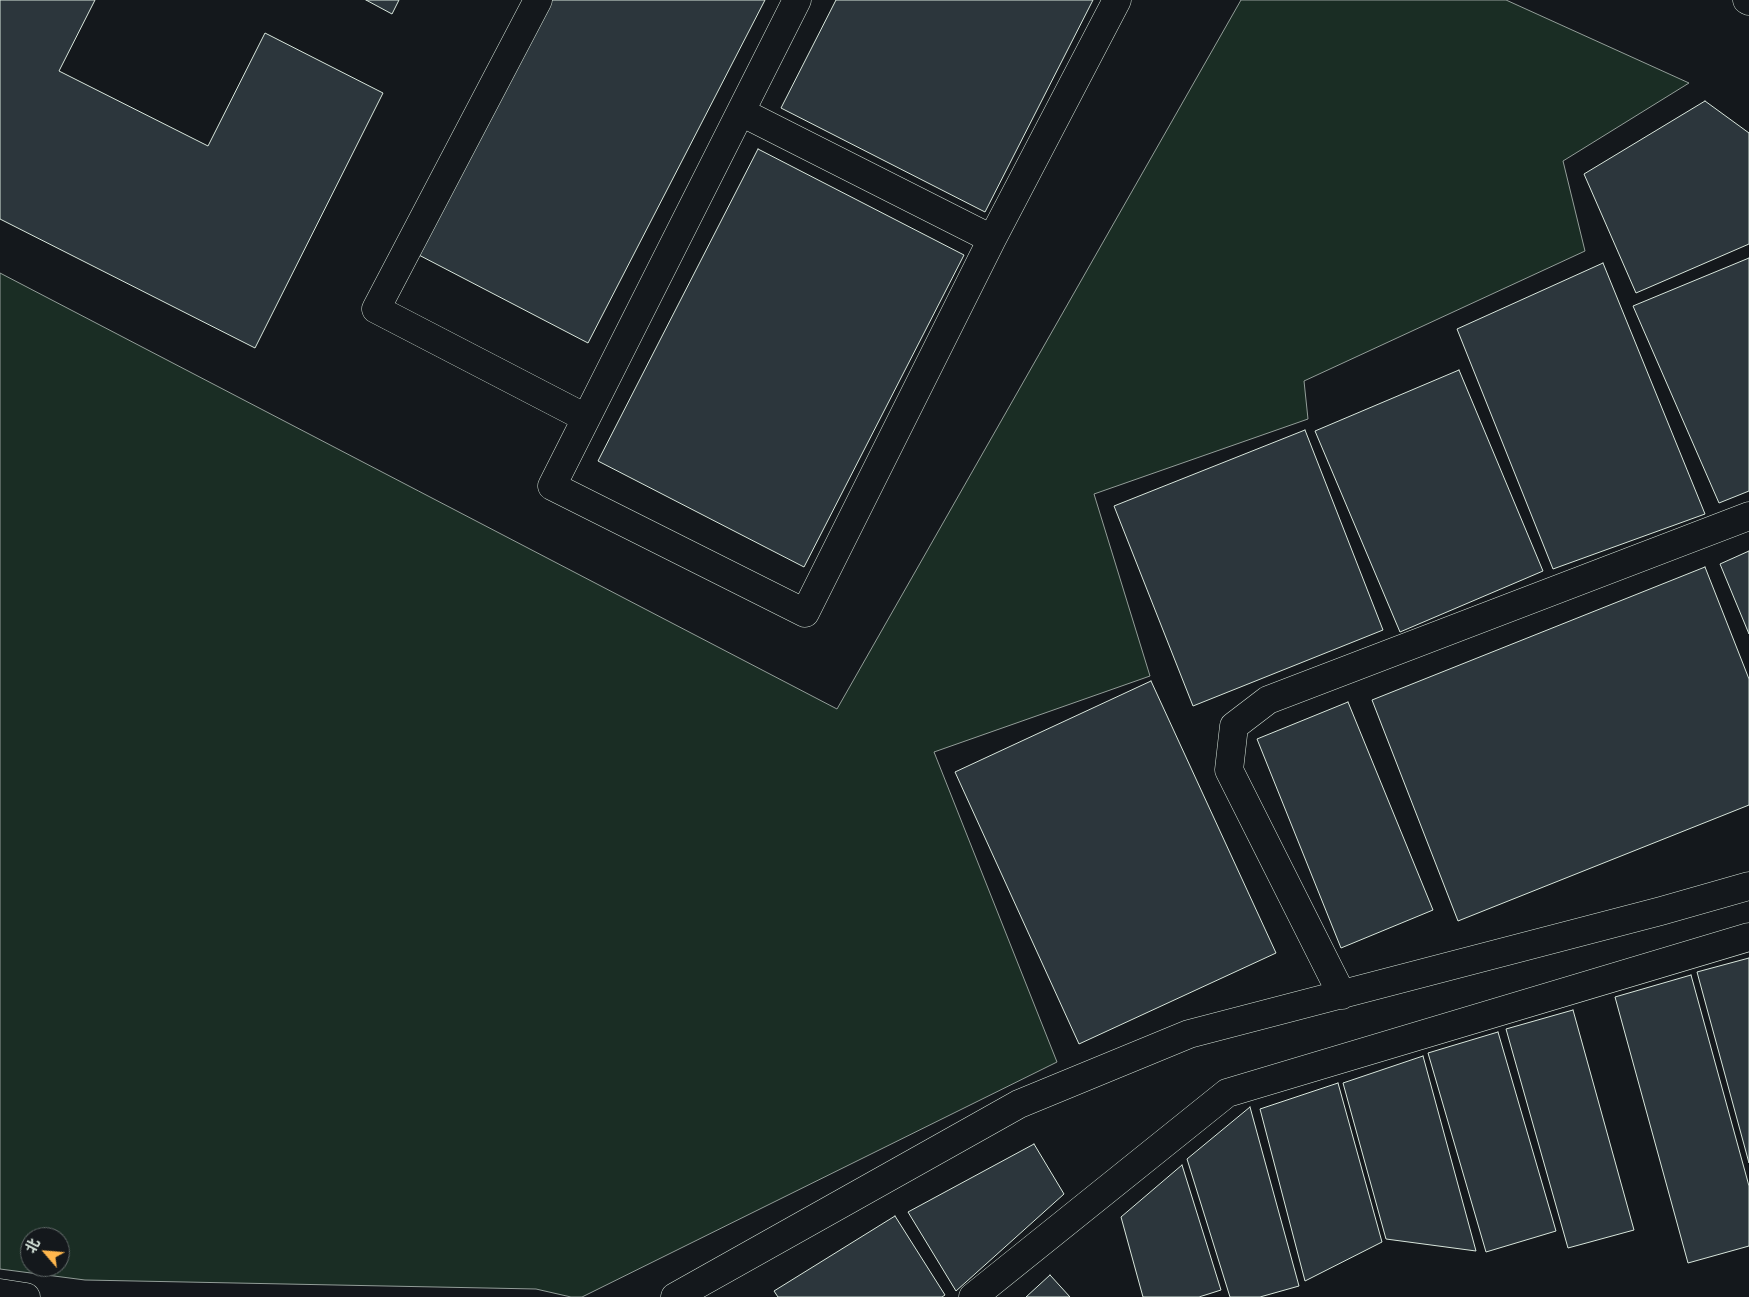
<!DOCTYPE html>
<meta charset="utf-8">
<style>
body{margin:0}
#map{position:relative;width:1749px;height:1297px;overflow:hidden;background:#14181c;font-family:"PT Sans","Noto Sans SC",sans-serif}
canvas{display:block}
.north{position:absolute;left:20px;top:1227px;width:50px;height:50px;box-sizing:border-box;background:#14181c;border:1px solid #626a69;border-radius:50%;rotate:297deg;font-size:14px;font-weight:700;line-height:20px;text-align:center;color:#d8e6dc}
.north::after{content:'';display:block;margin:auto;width:18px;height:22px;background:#ffb74d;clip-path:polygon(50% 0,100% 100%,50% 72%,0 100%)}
</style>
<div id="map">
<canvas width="1749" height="1297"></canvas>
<div class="north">北</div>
</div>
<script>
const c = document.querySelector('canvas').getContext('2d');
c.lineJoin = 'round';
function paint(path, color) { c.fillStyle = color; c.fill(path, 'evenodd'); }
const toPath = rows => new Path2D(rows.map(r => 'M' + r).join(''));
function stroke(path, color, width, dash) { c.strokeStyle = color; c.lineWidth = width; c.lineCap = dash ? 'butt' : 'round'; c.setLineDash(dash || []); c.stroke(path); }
const green = toPath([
 [1241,0,1506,0,1689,83,1563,161,1585,251,1304,381,1308,419,1094,494,1150,676,934,752,1057,1062,582,1297,571,1297,536,1289,85,1280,0,1269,0,273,837,709,1241,0],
 [30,1237,60,1237,60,1267,30,1267,30,1237]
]);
paint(green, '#1a2d24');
stroke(green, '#939e99', 1);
const building = toPath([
 [0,0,95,0,59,71,208,146,265,33,383,93,255,348,0,219,0,0],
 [366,0,399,0,392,14,366,0],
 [546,0,765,0,588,343,415,253,546,0],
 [836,0,1093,0,985,212,781,108,836,0],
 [1705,101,1749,133,1749,244,1636,293,1584,174,1705,101],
 [758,149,964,255,804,567,598,461,758,149],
 [1749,258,1749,491,1719,503,1633,306,1749,258],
 [1603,263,1705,514,1553,569,1457,329,1603,263],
 [1459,370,1543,571,1400,632,1315,431,1459,370],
 [1305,430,1383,630,1193,706,1114,506,1305,430],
 [1749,551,1749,634,1720,564,1749,551],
 [1705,567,1749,679,1749,805,1458,921,1372,700,1705,567],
 [1151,681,1276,953,1079,1044,955,772,1151,681],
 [1348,702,1433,910,1341,948,1257,739,1348,702],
 [1749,958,1749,1163,1697,972,1749,958],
 [1691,975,1749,1186,1749,1246,1688,1263,1615,997,1691,975],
 [1573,1010,1634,1230,1568,1248,1506,1029,1573,1010],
 [1498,1032,1556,1231,1486,1252,1428,1053,1498,1032],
 [1423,1056,1476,1251,1386,1239,1343,1083,1423,1056],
 [1338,1083,1382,1242,1305,1281,1260,1109,1338,1083],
 [1250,1107,1299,1286,1260,1297,1230,1297,1187,1159,1250,1107],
 [1034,1144,1064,1194,956,1291,908,1212,1034,1144],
 [1182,1165,1221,1290,1199,1297,1143,1297,1121,1217,1182,1165],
 [895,1216,945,1295,942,1297,778,1297,774,1291,895,1216],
 [1050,1275,1070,1297,1026,1297,1050,1275]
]);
paint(building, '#2c363c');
stroke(building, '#d8e6dc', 1);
const minor = toPath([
 [538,0,376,309,586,418],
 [741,112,992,239,805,613,552,486,797,0],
 [992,239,1117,0],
 [1342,995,1229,770,1234,726,1268,700,1749,516],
 [0,1293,26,1297],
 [675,1297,1019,1104,1189,1034,1661,911,1749,886],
 [973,1297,1227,1093,1749,937]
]);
const major = toPath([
 [1747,0,1749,1]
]);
stroke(minor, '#d8e6dc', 29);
stroke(major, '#d8e6dc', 29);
stroke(minor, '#14181c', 28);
stroke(major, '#14181c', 28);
</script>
